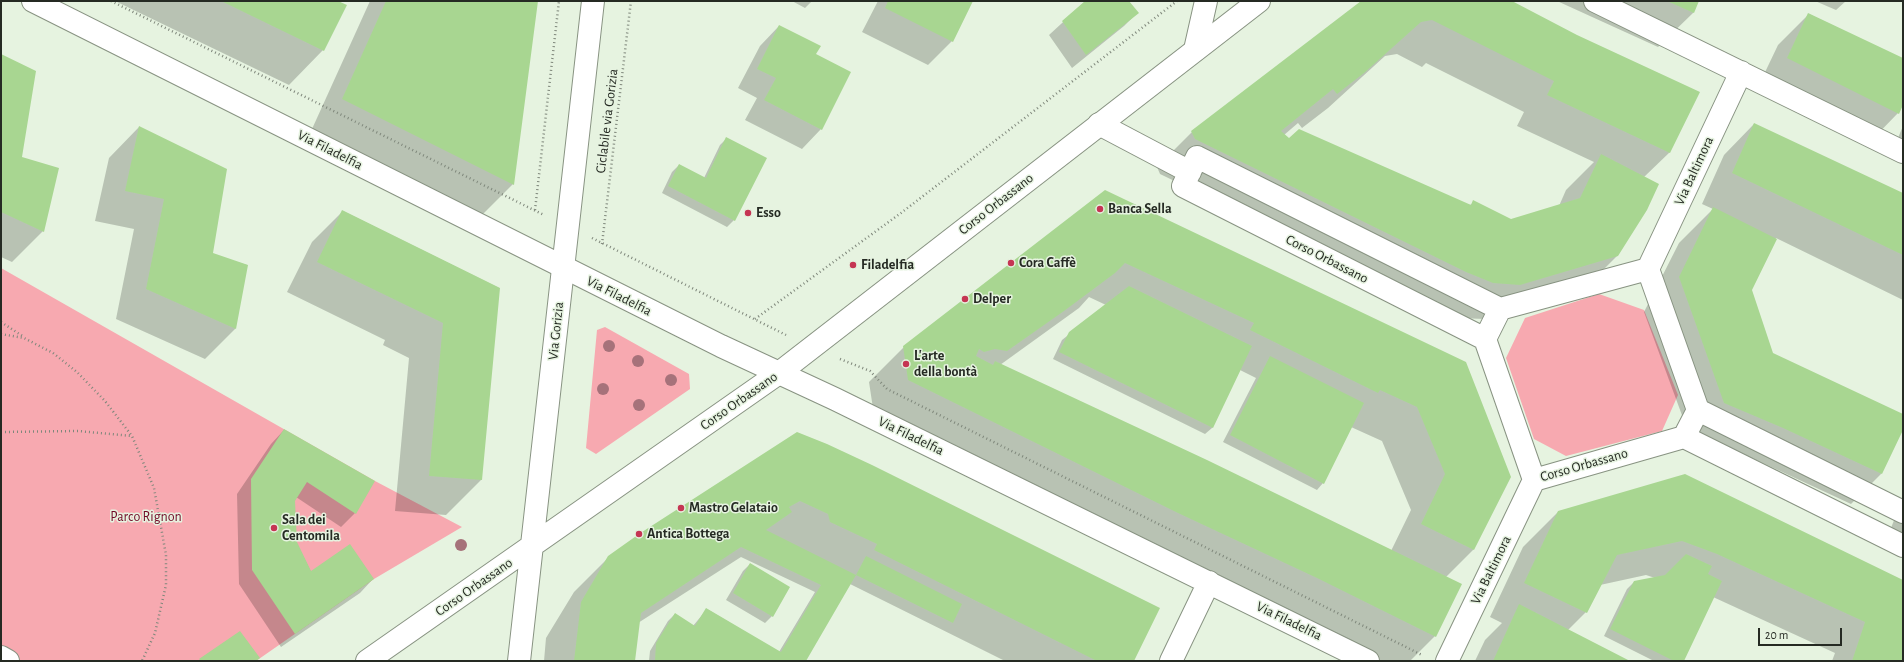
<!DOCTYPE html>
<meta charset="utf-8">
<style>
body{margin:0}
#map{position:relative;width:1904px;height:662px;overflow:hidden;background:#e6f3e0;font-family:"Alegreya Sans",sans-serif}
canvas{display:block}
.frame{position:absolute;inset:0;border:2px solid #252a23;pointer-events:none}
.scale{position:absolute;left:1758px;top:628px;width:84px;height:18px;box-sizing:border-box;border:2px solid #252a23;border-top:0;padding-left:5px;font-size:12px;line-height:14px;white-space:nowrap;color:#252a23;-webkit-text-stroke:3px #e6f3e0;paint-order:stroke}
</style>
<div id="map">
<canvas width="1904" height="662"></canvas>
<div class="frame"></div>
<div class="scale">20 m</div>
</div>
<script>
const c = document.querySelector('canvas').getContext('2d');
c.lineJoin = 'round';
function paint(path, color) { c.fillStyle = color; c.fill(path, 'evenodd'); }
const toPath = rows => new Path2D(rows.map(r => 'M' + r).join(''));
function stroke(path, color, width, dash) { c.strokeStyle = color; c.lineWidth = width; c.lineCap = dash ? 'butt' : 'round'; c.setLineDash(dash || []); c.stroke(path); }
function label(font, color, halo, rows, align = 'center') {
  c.font = font + ' "Alegreya Sans",sans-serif'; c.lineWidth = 3; c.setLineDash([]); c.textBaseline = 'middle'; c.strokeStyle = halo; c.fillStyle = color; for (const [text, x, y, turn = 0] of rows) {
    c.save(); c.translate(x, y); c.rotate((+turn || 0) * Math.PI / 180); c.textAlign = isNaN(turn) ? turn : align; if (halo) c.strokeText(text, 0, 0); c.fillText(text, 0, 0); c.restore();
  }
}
paint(toPath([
 [1,268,375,481,462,527,374,579,256,661,1,661],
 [1599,294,1644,310,1678,395,1662,431,1566,456,1534,439,1506,358,1525,318],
 [605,327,689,374,690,389,596,454,586,448,597,330]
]), '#f7a9b0');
paint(toPath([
 [115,1,336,1,323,50,289,85],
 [370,1,537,1,513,184,483,214,312,129],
 [792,1,812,1,805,8],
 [878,1,972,1,952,41,928,65,862,32],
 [1086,1,1128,1,1137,13,1124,26,1072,68,1049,35],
 [1362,1,1508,1,1670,152,1644,177,1617,256,1582,291,1485,319,1458,318,1160,174,1157,167,1192,132],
 [1397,54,1422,67,1426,63,1524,112,1517,126,1594,162,1566,190,1559,206,1511,220,1474,202,1470,205,1289,140,1284,135,1298,123,1302,128,1328,108,1385,56],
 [1557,1,1698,1,1693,13,1658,47],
 [1815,1,1846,1,1836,10],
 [1809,14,1903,59,1903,103,1898,113,1868,144,1757,89,1778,45],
 [779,26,815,55,821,129,802,149,745,120,757,98,738,88,760,46],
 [1,55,21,158,43,231,12,262,1,257],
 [1754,124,1903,196,1903,300,1776,238,1751,290,1772,354,1903,415,1903,428,1881,474,1851,504,1752,458,1747,462,1690,437,1644,312,1679,243,1713,209,1702,204,1724,155],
 [1903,126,1903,140,1898,138],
 [139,127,212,254,247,265,235,329,205,359,116,319,134,229,95,221,109,158],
 [726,139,734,220,727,227,662,193,672,172,679,165,704,178,720,145],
 [1105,191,1465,363,1510,477,1473,550,1446,577,1435,636,1410,661,1381,661,874,415,869,382,904,347],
 [1089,297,1106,305,1062,340,1053,359,1205,434,1212,428,1240,370,1256,378,1223,442,1317,490,1323,483,1351,427,1382,441,1411,510,1391,551,1000,365,1079,308],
 [343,211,499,288,481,480,446,515,395,511,409,358,383,345,385,340,287,292,312,242],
 [284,430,355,513,341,527,296,497,294,500,296,542,311,572,373,579,360,593,281,647,239,584,237,494,271,444],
 [797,434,1133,661,1005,661,850,584,805,661,649,661,650,651,668,621,675,614,693,626,707,609,779,652,815,592,741,557,638,623,634,661,544,661,546,638,574,592,609,557],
 [1685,475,1903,582,1903,661,1832,661,1835,653,1713,597,1683,661,1654,661,1604,636,1627,589,1634,582,1655,578,1646,575,1600,585,1586,612,1568,630,1628,661,1475,661,1485,640,1502,623,1490,617,1523,547,1558,512],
 [1903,497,1903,534,1891,528],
 [750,564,772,616,765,623,726,600,743,571]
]), '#0003');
paint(toPath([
 [221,1,338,1,347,5,324,51],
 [386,1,538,1,514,185,342,99],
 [888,1,973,1,953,42,885,8],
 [1085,1,1129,1,1139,13,1086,55,1062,21],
 [1361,1,1512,1,1577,35,1700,92,1670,153,1547,95,1554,81,1432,20,1421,22,1364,73,1337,94,1333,89,1281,131,1289,138,1299,129,1471,205,1473,200,1511,219,1580,198,1601,154,1659,184,1647,210,1618,256,1520,285,1493,283,1466,272,1195,139,1191,131],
 [1667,1,1699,1,1694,13],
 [1808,13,1903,58,1903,105,1899,114,1787,58],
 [779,25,821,46,816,54,851,72,822,130,764,100,776,78,757,69],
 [1,54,36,71,22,157,59,168,44,232,1,212],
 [1754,123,1903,193,1903,255,1732,173],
 [139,126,227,169,213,253,248,265,236,329,146,289,164,199,125,191],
 [726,137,767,158,735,221,668,186,679,164,706,178],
 [1105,190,1466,362,1511,477,1474,550,1421,524,1445,474,1417,407,1380,390,1378,393,1250,330,1254,323,1125,263,1115,273,1064,311,1007,351,995,349,984,352,979,349,976,356,993,365,995,361,1207,460,1462,584,1436,637,1317,578,1178,513,908,380,903,346],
 [1713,207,1777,239,1752,290,1773,353,1903,414,1903,430,1882,474,1783,428,1724,403,1679,277],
 [342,210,500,288,482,480,429,476,443,323,317,262],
 [1129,286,1252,346,1213,428,1059,352,1069,332],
 [1270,356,1364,403,1324,484,1230,435],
 [284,429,375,481,356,514,307,482,295,501,297,542,311,571,350,544,374,579,295,634,252,570,251,479],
 [797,432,827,444,872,465,1160,608,1134,661,1097,661,874,550,877,544,830,522,828,514,800,501,789,507,792,512,766,530,856,575,806,661,655,661,656,643,675,613,695,626,706,608,781,652,821,585,741,547,641,613,635,661,574,661,581,602,608,556,639,534],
 [1685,474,1903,580,1903,661,1852,661,1865,622,1717,554,1682,541,1617,555,1587,613,1524,583,1558,511],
 [1686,554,1712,566,1708,574,1722,581,1684,661,1674,661,1610,629,1634,581,1665,575],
 [866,556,962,604,953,623,856,575],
 [750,563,790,587,773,617,733,593],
 [1519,604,1630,661,1493,661],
 [240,631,260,658,256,661,201,661,199,659]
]), '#a8d691');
const street = toPath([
 [33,1,721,346,835,399,1368,661],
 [1595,1,1903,152],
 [1195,50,1206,1],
 [1099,124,1190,172],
 [1648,269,1741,72],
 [1485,339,1183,186,1197,157,1500,309,1648,269,1698,410,1684,437,1534,480,1485,339,1500,309],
 [1698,410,1903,512],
 [1684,437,1903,546],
 [1,657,8,661],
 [1171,661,1209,582],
 [1447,661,1534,480]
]);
const secondary = toPath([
 [367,661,779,373,1259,1],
 [519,661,593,1]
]);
stroke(street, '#889382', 24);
stroke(secondary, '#889382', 24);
stroke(toPath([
 [111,1,544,215],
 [535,210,559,1],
 [592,238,786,335],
 [602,244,631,1],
 [755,319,901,213,1177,1],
 [1,322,24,337],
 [1,334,24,338,53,353,77,372,105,401,132,436,154,488,166,555,166,585,155,633,142,661],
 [840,359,870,371,887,389,1422,655],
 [1,432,78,431,132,436]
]), '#7f877b', 2.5, [1, 3]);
stroke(street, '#fff', 22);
stroke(secondary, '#fff', 22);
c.fillStyle = '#a6727a';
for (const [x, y] of [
 [609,346],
 [638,361],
 [671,380],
 [603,389],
 [639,405],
 [461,545]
]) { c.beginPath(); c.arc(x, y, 6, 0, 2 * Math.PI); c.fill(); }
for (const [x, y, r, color] of [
 [1100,209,4,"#c53553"],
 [748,213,4,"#c53553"],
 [1011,263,4,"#c53553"],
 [853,265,4,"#c53553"],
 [965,299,4,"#c53553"],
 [906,364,4,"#c53553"],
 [681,508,4,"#c53553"],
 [274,528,4,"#c53553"],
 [639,534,4,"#c53553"]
]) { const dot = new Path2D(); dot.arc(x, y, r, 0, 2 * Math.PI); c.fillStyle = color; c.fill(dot); stroke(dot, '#e6f3e0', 1.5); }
label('14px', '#252a23', '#e6f3e0', [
 ["Ciclabile via Gorizia",607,121,-83],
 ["Via Filadelfia",330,150,27],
 ["Via Baltimora",1694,171,-65],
 ["Corso Orbassano",996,204,-38],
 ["Corso Orbassano",1327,259,27],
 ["Via Filadelfia",619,296,27],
 ["Via Gorizia",556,331,-84],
 ["Corso Orbassano",739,401,-35],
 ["Via Filadelfia",911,436,26],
 ["Corso Orbassano",1584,465,-16],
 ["Via Baltimora",1491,570,-64],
 ["Corso Orbassano",474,587,-35],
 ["Via Filadelfia",1289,621,26]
]);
label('bold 14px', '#252a23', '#e6f3e0', [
 ["Banca Sella",1108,209],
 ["Esso",756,213],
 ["Cora Caffè",1019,263],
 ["Filadelfia",861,265],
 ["Delper",973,299],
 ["L'arte",914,356],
 ["della bontà",914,372],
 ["Mastro Gelataio",689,508],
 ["Sala dei",282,520],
 ["Centomila",282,536],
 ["Antica Bottega",647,534]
], 'left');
label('14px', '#710926', '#e6f3e0', [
 ["Parco Rignon",146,517]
]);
</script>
